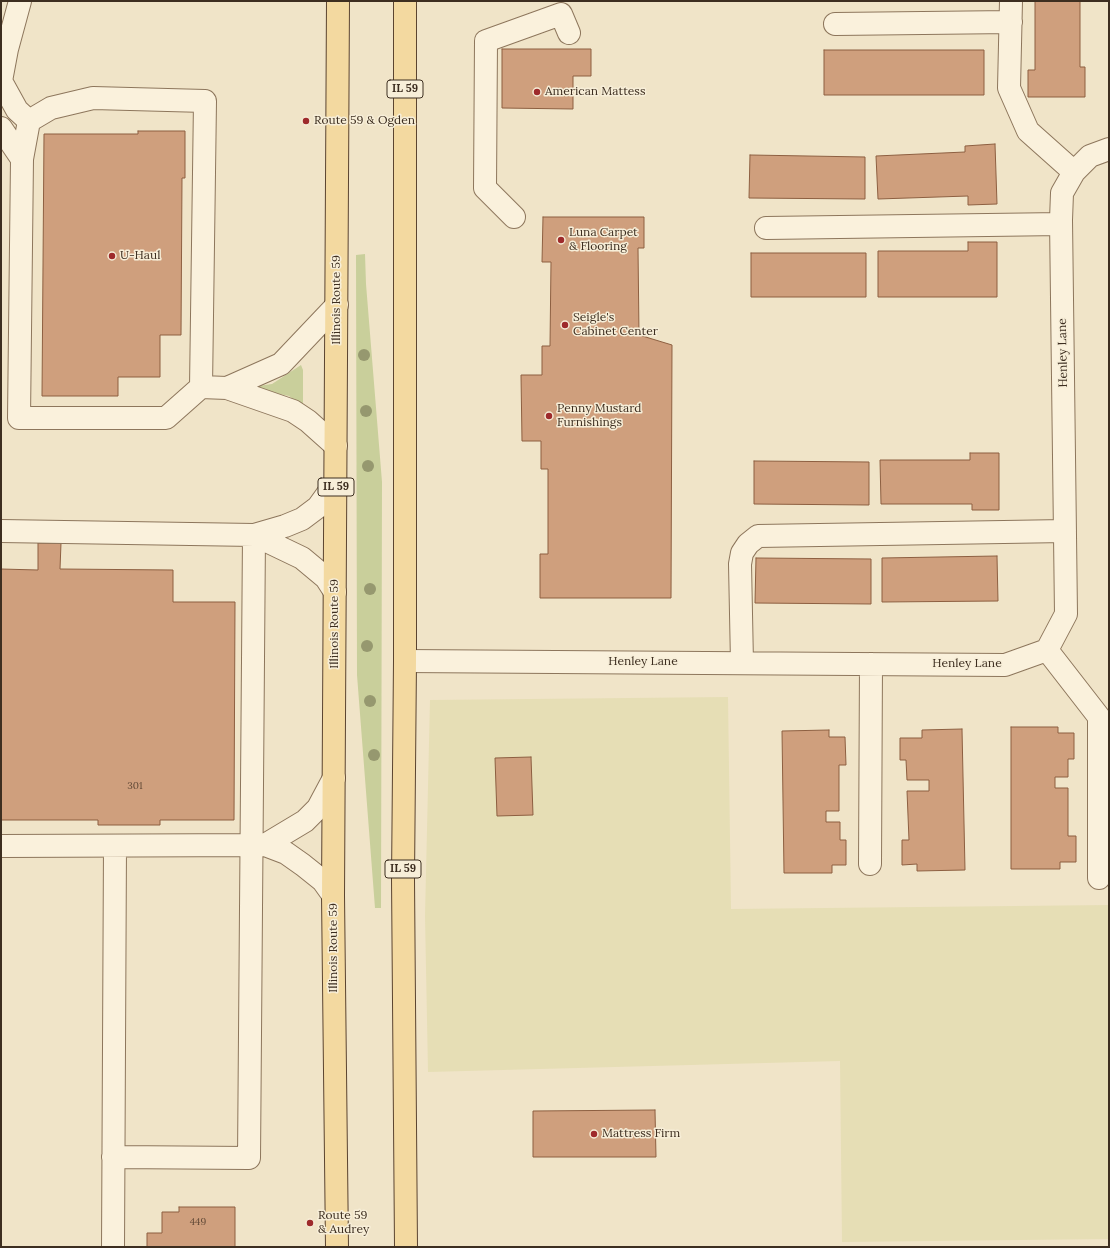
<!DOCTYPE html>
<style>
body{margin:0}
#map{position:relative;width:1110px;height:1248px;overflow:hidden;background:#f0e4c8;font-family:Lora,serif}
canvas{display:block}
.frame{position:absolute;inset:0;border:2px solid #3d2e20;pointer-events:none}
</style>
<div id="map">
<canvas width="1110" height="1248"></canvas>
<div class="frame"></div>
</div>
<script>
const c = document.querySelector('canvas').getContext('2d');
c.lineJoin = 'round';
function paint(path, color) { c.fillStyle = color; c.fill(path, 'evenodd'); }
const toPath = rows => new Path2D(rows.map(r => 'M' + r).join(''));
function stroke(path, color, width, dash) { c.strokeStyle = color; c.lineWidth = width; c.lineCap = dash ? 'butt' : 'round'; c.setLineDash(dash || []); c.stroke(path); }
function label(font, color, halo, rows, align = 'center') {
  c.font = font + ' Lora,serif'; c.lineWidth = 3; c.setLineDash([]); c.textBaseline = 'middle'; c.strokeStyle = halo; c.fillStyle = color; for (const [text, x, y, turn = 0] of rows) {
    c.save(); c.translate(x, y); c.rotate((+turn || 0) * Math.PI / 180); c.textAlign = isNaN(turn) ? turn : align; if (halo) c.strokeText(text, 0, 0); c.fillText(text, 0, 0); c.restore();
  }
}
paint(toPath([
 [728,697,731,909,1109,905,1109,1239,842,1242,840,1061,428,1072,425,916,430,700]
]), '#e6deb5');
paint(toPath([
 [365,254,366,284,382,482,381,908,375,908,357,675,356,255],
 [301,365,303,370,303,404,298,403,289,396,255,389,258,386,272,384]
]), '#c9cf9b');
const building = toPath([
 [1035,1,1080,1,1080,67,1085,67,1085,97,1028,97,1028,70,1035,70,1035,1],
 [502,49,591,49,591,76,573,76,573,109,502,108,502,49],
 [824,50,984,50,984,95,824,95,824,50],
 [138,131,185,131,185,178,182,178,181,335,160,335,160,377,118,377,118,396,42,396,44,134,138,134,138,131],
 [995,144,997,204,968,205,968,196,878,199,876,156,965,152,965,146,995,144],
 [750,155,865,157,865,199,749,198,750,155],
 [543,217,644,217,644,248,638,248,639,335,672,345,671,598,540,598,540,554,548,554,548,469,541,469,541,441,522,441,521,375,542,375,542,346,550,346,551,262,542,262,543,217],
 [968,242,997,242,997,297,878,297,878,251,968,251,968,242],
 [751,253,866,253,866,297,751,297,751,253],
 [970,453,999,453,999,510,972,510,972,504,881,504,880,460,970,460,970,453],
 [754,461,869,462,869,505,754,504,754,461],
 [38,543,61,543,60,569,173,570,173,602,235,602,234,820,160,820,160,825,98,825,98,820,1,820,1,569,38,570,38,543],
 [997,556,998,601,882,602,882,558,997,556],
 [756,558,871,559,871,604,755,603,756,558],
 [1011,727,1058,727,1058,733,1074,733,1074,759,1068,759,1068,777,1055,777,1055,788,1068,788,1068,836,1076,836,1076,862,1060,862,1060,869,1011,869,1011,727],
 [962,729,965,870,917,871,917,864,902,865,902,840,909,840,907,791,929,791,929,780,907,780,906,760,900,760,900,738,922,738,922,730,962,729],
 [829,730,829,737,845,737,846,765,839,765,839,811,826,811,826,822,840,822,840,840,846,840,846,865,832,865,832,873,784,873,782,731,829,730],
 [531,757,533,815,497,816,495,758,531,757],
 [655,1110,656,1157,533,1157,533,1111,655,1110],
 [179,1207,235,1207,235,1247,147,1247,147,1233,162,1233,162,1212,179,1212,179,1207]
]);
paint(building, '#cf9f7d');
stroke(building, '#8d5f41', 1);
const minor = toPath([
 [20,1,7,49,1,81,17,110,29,121],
 [1011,1,1009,88,1028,131,1074,172],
 [835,24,1011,22],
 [1,128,22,159],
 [514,217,485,188,486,41,561,14,569,33],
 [766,228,1061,224],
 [201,387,205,101,93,98,51,108,29,121,22,159,19,418,166,418,201,387,227,388,293,411,308,421,336,446],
 [227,388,281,364,337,305],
 [1,531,254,535,285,526,302,519,318,507,336,482],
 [254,535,302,558,326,578,335,592],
 [1047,650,1099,717,1099,878],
 [405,661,1005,665,1047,650,1066,614,1061,220,1062,193,1074,172,1090,156,1109,149],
 [742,663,740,564,742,553,748,544,758,536,1065,531],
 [265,845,305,821,318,808,334,778],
 [1,846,265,845,286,853,303,865,323,881,333,895],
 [870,864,871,664],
 [113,1157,249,1158,254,535],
 [113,1247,115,846]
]);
const major = toPath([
 [405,1,405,661,403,879,406,1247],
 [337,1247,333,895,338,1]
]);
stroke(minor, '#8d765c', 24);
stroke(major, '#5b4430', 24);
stroke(minor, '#faf1dc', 22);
stroke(major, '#f3d9a0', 22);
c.fillStyle = '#96986f';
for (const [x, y] of [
 [364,355],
 [366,411],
 [368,466],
 [370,589],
 [367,646],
 [370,701],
 [374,755]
]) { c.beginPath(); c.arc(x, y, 6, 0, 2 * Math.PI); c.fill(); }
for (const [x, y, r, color] of [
 [537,92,4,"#9e2a2b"],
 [306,121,4,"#9e2a2b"],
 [561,240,4,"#9e2a2b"],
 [112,256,4,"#9e2a2b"],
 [565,325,4,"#9e2a2b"],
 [549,416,4,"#9e2a2b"],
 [594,1134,4,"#9e2a2b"],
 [310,1223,4,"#9e2a2b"]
]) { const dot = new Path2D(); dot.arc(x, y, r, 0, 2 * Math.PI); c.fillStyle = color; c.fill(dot); stroke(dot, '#f7eed8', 1.5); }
label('10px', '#624a37', null, [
 ["301",135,786],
 ["449",198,1222]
]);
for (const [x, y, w] of [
 [405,89,36],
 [336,487,36],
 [403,869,36]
]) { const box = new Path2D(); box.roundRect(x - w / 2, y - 9, w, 18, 3); c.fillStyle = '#f7eed8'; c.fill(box); stroke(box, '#3d2e20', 1); }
label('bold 11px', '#3d2e20', null, [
 ["IL 59",405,89],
 ["IL 59",336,487],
 ["IL 59",403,869]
]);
label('12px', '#3d2e20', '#f7eed8', [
 ["American Mattess",545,92],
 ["Route 59 & Ogden",314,121],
 ["Luna Carpet",569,233],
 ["& Flooring",569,247],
 ["U-Haul",120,256],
 ["Seigle's",573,318],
 ["Cabinet Center",573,332],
 ["Penny Mustard",557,409],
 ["Furnishings",557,423],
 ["Mattress Firm",602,1134],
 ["Route 59",318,1216],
 ["& Audrey",318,1230]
], 'left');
label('12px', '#3d2e20', '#f7eed8', [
 ["Illinois Route 59",337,300,-90],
 ["Henley Lane",1063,353,-91],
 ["Illinois Route 59",335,624,-90],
 ["Henley Lane",643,662],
 ["Henley Lane",967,664],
 ["Illinois Route 59",334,948,-90]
]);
</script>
